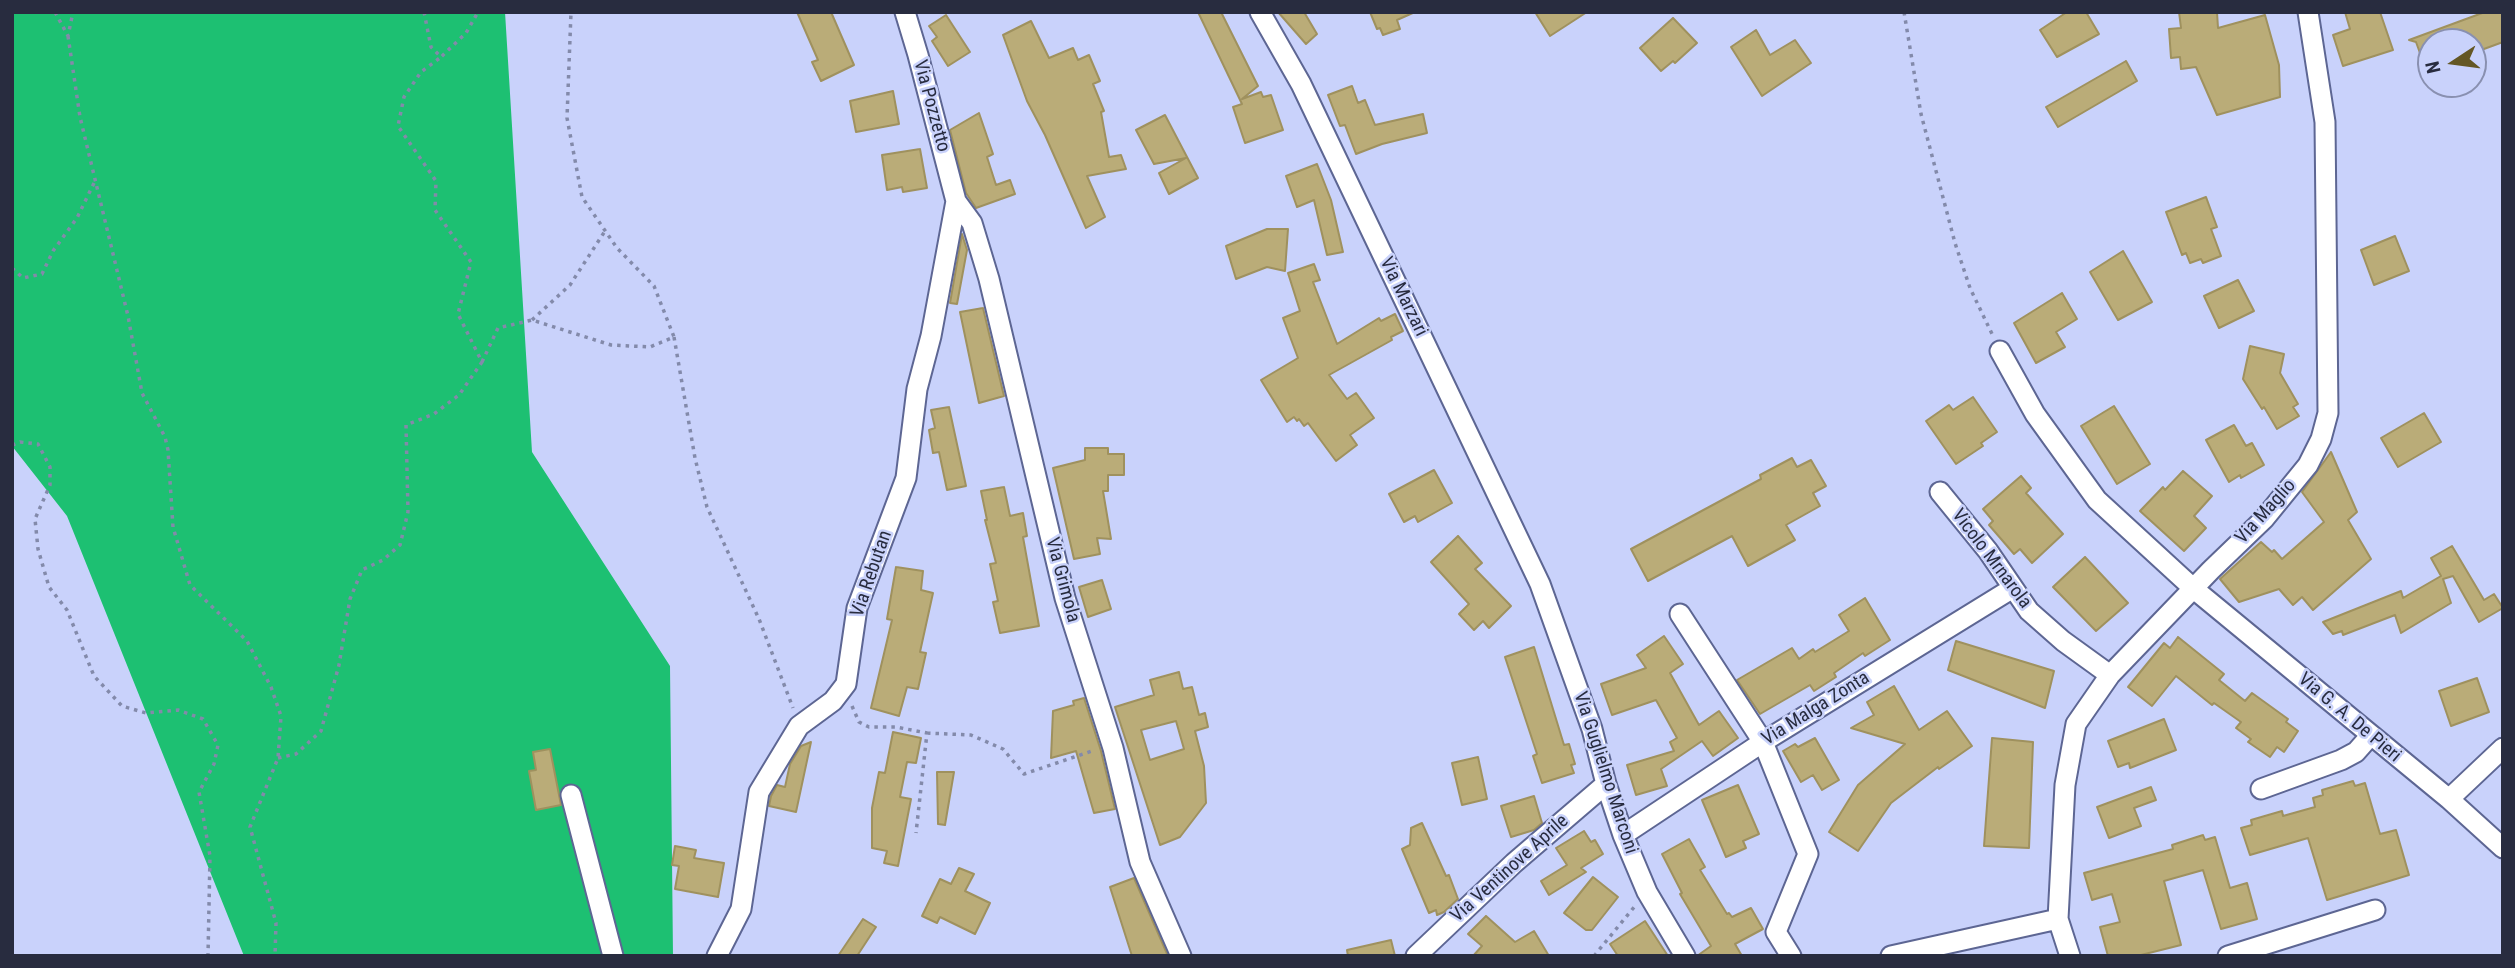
<!DOCTYPE html>
<style>
body{margin:0}
#map{position:relative;width:2515px;height:968px;overflow:hidden;background:#c9d2fb;font-family:"Roboto Condensed",sans-serif}
canvas{display:block}
.frame{position:absolute;inset:0;border:14px solid #282c3f;pointer-events:none}
.north{position:absolute;left:2417px;top:28px;width:70px;height:70px;box-sizing:border-box;background:#c9d2fb;border:2px solid #8990b0;border-radius:50%;rotate:257deg;font-size:19px;font-weight:700;line-height:28px;text-align:center;color:#282c3f}
.north::after{content:'';display:block;margin:auto;width:24px;height:32px;background:#645724;clip-path:polygon(50% 0,100% 100%,50% 72%,0 100%)}
</style>
<div id="map">
<canvas width="2515" height="968"></canvas>
<div class="frame"></div>
<div class="north">N</div>
</div>
<script>
const c = document.querySelector('canvas').getContext('2d');
c.lineJoin = 'round';
function paint(path, color) { c.fillStyle = color; c.fill(path, 'evenodd'); }
const toPath = rows => new Path2D(rows.map(r => 'M' + r).join(''));
function stroke(path, color, width, dash) { c.strokeStyle = color; c.lineWidth = width; c.lineCap = dash ? 'butt' : 'round'; c.setLineDash(dash || []); c.stroke(path); }
function label(font, color, halo, rows, align = 'center') {
  c.font = font + ' "Roboto Condensed",sans-serif'; c.lineWidth = 5; c.setLineDash([]); c.textBaseline = 'middle'; c.strokeStyle = halo; c.fillStyle = color; for (const [text, x, y, turn = 0] of rows) {
    c.save(); c.translate(x, y); c.rotate((+turn || 0) * Math.PI / 180); c.textAlign = isNaN(turn) ? turn : align; if (halo) c.strokeText(text, 0, 0); c.fillText(text, 0, 0); c.restore();
  }
}
paint(toPath([
 [12,12,505,12,532,452,670,666,673,956,244,956,67,516,12,446]
]), '#1dc072');
const building = toPath([
 [797,12,831,12,854,65,821,81,812,62,818,60,797,12],
 [1198,12,1221,12,1258,86,1242,99,1261,92,1263,97,1271,95,1283,130,1245,143,1233,107,1242,104,1198,12],
 [1278,12,1304,12,1317,34,1306,44,1278,12],
 [1370,12,1415,12,1397,20,1400,29,1383,35,1380,28,1377,29,1370,12],
 [1535,12,1587,12,1550,36,1535,12],
 [2067,12,2086,12,2099,34,2057,57,2040,30,2067,12],
 [2179,12,2217,12,2218,28,2265,15,2279,65,2280,97,2217,115,2196,67,2181,69,2180,57,2171,58,2169,29,2181,28,2179,12],
 [2345,12,2380,12,2393,50,2343,66,2333,35,2350,29,2345,12],
 [2485,12,2503,12,2503,42,2473,53,2473,42,2431,42,2431,78,2429,78,2416,42,2409,40,2485,12],
 [946,15,970,52,948,66,932,41,937,37,929,26,946,15],
 [1673,18,1697,43,1675,63,1673,61,1661,71,1640,48,1673,18],
 [1031,21,1049,58,1073,48,1078,60,1089,55,1100,81,1093,84,1104,111,1101,112,1109,157,1121,155,1126,169,1087,176,1105,217,1086,228,1045,135,1027,101,1003,35,1031,21],
 [1756,30,1770,55,1795,40,1811,63,1762,96,1731,47,1756,30],
 [2126,61,2137,81,2058,127,2046,107,2126,61],
 [1352,86,1358,103,1365,100,1375,125,1423,114,1427,133,1382,144,1356,154,1345,125,1340,126,1328,95,1352,86],
 [893,91,899,124,856,132,850,101,893,91],
 [979,113,993,154,987,157,996,185,1010,180,1015,194,976,208,966,193,950,130,979,113],
 [1165,115,1198,178,1169,194,1159,173,1186,158,1154,164,1136,130,1165,115],
 [920,149,927,188,903,192,902,187,887,190,882,155,920,149],
 [1317,164,1331,200,1343,252,1327,255,1314,200,1297,207,1286,176,1317,164],
 [2206,197,2217,227,2211,229,2221,256,2203,263,2201,259,2190,263,2186,253,2182,255,2166,212,2206,197],
 [1267,229,1288,229,1285,271,1267,267,1236,279,1226,246,1267,229],
 [962,234,967,250,957,304,950,303,962,234],
 [2395,236,2409,271,2374,285,2361,250,2395,236],
 [2123,251,2152,302,2118,320,2090,272,2123,251],
 [1314,264,1320,280,1313,282,1337,344,1379,318,1381,321,1395,314,1403,331,1391,337,1392,340,1329,375,1347,399,1356,393,1374,418,1350,435,1357,445,1336,461,1308,423,1304,426,1299,419,1297,421,1294,417,1287,422,1261,380,1298,358,1283,318,1300,311,1288,273,1314,264],
 [2238,280,2254,311,2219,328,2204,296,2238,280],
 [2062,293,2077,319,2056,332,2065,347,2036,363,2014,323,2062,293],
 [983,308,1004,396,979,403,960,312,983,308],
 [2250,346,2284,354,2280,373,2298,404,2293,407,2299,416,2277,429,2264,407,2262,409,2243,379,2250,346],
 [1973,397,1997,432,1981,443,1983,446,1956,464,1926,421,1949,405,1953,410,1973,397],
 [2114,406,2150,464,2117,484,2081,426,2114,406],
 [949,407,966,486,947,490,939,452,933,453,929,430,935,428,931,410,949,407],
 [2424,413,2441,442,2398,467,2381,438,2424,413],
 [2234,425,2246,446,2252,443,2264,465,2241,478,2240,475,2229,482,2206,440,2234,425],
 [1085,448,1108,448,1108,454,1124,454,1124,475,1108,475,1108,491,1103,491,1111,539,1097,538,1100,554,1074,559,1053,468,1085,460,1085,448],
 [2331,452,2357,512,2348,520,2371,559,2313,610,2302,597,2293,605,2279,589,2239,602,2220,579,2261,542,2272,552,2274,550,2282,559,2324,522,2302,492,2331,452],
 [1792,458,1797,467,1811,460,1826,486,1813,493,1820,506,1786,525,1795,540,1748,566,1732,536,1648,581,1631,549,1761,479,1760,475,1792,458],
 [1434,470,1452,503,1418,522,1415,516,1404,522,1389,494,1434,470],
 [2183,471,2212,496,2194,516,2206,528,2184,551,2140,511,2163,487,2165,490,2183,471],
 [2021,476,2031,488,2026,493,2063,534,2032,563,2020,549,2014,554,1989,525,1993,521,1983,509,2021,476],
 [1004,487,1010,516,1023,513,1027,536,1023,537,1039,626,1000,633,993,602,998,601,990,564,996,563,985,520,987,520,981,491,1004,487],
 [1458,536,1482,563,1475,569,1511,606,1489,628,1483,621,1474,630,1459,614,1469,604,1431,562,1458,536],
 [2452,546,2484,600,2494,594,2503,608,2479,622,2453,576,2443,579,2451,603,2401,633,2395,615,2343,635,2342,631,2333,634,2323,622,2401,591,2403,598,2441,576,2431,558,2452,546],
 [2085,557,2128,603,2096,631,2053,587,2085,557],
 [896,567,923,571,921,590,933,593,920,652,926,653,918,689,907,687,899,716,871,708,892,620,887,619,896,567],
 [1102,580,1111,609,1088,617,1079,587,1102,580],
 [1865,598,1890,640,1865,656,1863,653,1834,673,1836,677,1814,691,1810,685,1760,714,1737,680,1792,648,1799,659,1813,649,1815,652,1849,631,1839,615,1865,598],
 [1664,636,1683,664,1670,673,1699,725,1719,711,1738,738,1713,756,1702,741,1661,769,1667,786,1636,795,1627,765,1674,751,1670,742,1677,738,1656,700,1612,715,1601,684,1646,668,1637,655,1664,636],
 [2178,637,2224,674,2219,680,2245,701,2252,693,2288,719,2286,722,2298,731,2284,752,2277,747,2270,757,2248,742,2251,739,2236,728,2241,722,2214,703,2212,705,2176,676,2152,706,2128,687,2164,643,2170,648,2178,637],
 [1956,641,2054,671,2045,708,1948,670,1956,641],
 [1534,647,1564,745,1569,744,1575,764,1571,765,1574,773,1542,783,1533,756,1537,754,1505,657,1534,647],
 [1179,672,1183,689,1192,687,1199,715,1205,713,1208,727,1195,731,1204,766,1206,803,1180,837,1160,845,1115,707,1154,695,1150,680,1179,672],
 [1176,721,1184,749,1150,760,1141,730,1176,721],
 [2477,678,2489,712,2451,726,2439,691,2477,678],
 [1894,686,1919,730,1947,711,1972,746,1939,769,1938,767,1891,803,1858,851,1829,832,1858,785,1905,744,1851,728,1874,715,1867,702,1894,686],
 [1084,698,1101,751,1115,809,1094,813,1076,751,1051,758,1053,711,1074,705,1073,701,1084,698],
 [2164,719,2176,750,2130,768,2129,763,2118,767,2108,741,2164,719],
 [893,732,921,738,916,763,907,762,900,797,911,799,898,866,884,863,887,851,872,848,872,808,879,772,885,773,893,732],
 [1815,738,1839,780,1822,790,1813,775,1801,782,1783,751,1795,744,1798,747,1815,738],
 [1992,738,2033,742,2029,848,1984,846,1992,738],
 [811,742,796,812,769,806,771,796,777,785,785,787,790,764,801,746,811,742],
 [550,749,561,805,536,810,529,771,536,770,533,752,550,749],
 [1478,757,1487,799,1462,805,1452,763,1478,757],
 [937,772,954,772,945,825,938,824,937,772],
 [2353,781,2355,786,2365,783,2380,834,2396,830,2409,875,2327,900,2308,838,2250,855,2241,828,2252,825,2251,820,2282,811,2283,816,2315,807,2313,798,2323,795,2322,790,2353,781],
 [1738,785,1759,834,1743,841,1746,848,1726,857,1702,800,1738,785],
 [2151,787,2156,800,2134,808,2141,826,2109,838,2097,807,2151,787],
 [1534,796,1542,823,1534,830,1511,837,1501,806,1534,796],
 [1422,823,1446,876,1449,875,1458,899,1444,912,1437,915,1436,910,1429,913,1402,849,1410,845,1411,828,1422,823],
 [1584,831,1591,842,1595,840,1603,854,1581,868,1586,872,1549,895,1541,881,1567,865,1556,848,1584,831],
 [2203,835,2205,840,2215,837,2230,888,2247,883,2257,919,2221,929,2203,870,2164,881,2181,945,2137,956,2108,956,2100,927,2120,922,2112,894,2092,900,2084,873,2173,849,2172,845,2203,835],
 [1689,839,1705,867,1700,870,1727,914,1729,913,1732,917,1751,908,1763,929,1735,944,1742,956,1697,956,1711,946,1680,894,1682,893,1662,854,1689,839],
 [675,846,696,850,694,858,724,863,718,897,675,889,679,866,672,865,675,846],
 [959,868,974,874,965,891,990,903,975,934,940,917,937,923,922,916,940,879,951,884,959,868],
 [1593,877,1618,897,1592,930,1586,930,1564,913,1593,877],
 [1134,878,1168,956,1132,956,1110,887,1134,878],
 [1486,916,1515,942,1534,931,1549,956,1473,956,1482,946,1468,934,1486,916],
 [863,919,876,927,857,956,838,956,863,919],
 [1645,921,1668,956,1618,956,1610,944,1645,921],
 [1391,940,1395,956,1348,956,1347,950,1391,940]
]);
paint(building, '#baac78');
stroke(building, '#9f915e', 2);
const minor = toPath([
 [905,12,918,55,956,201,972,223,989,279,1065,598,1113,748,1140,862,1181,956],
 [1260,12,1301,84,1540,584,1592,729,1606,784,1623,835,1647,892,1685,956],
 [2000,351,2035,414,2097,500,2194,589,2449,799,2503,848],
 [1940,492,1988,551,2029,611,2063,641,2110,675],
 [1680,614,1763,742,1808,854,1776,932,1791,956],
 [2261,789,2341,760,2356,752,2371,735],
 [571,795,613,956],
 [2449,799,2503,748],
 [1623,835,1763,742,2013,588],
 [717,956,741,909,759,792,799,726,833,701,846,684,857,608,906,478,917,389,931,336,956,201],
 [1416,956,1514,863,1606,784],
 [1891,956,2058,919],
 [2070,956,2058,919,2065,785,2076,724,2110,675,2211,570,2264,519,2308,465,2321,439,2328,413,2325,122,2308,12],
 [2228,956,2375,910]
]);
stroke(minor, '#5d6693', 23);
stroke(toPath([
 [55,12,68,36,73,12],
 [424,12,431,47,441,57,466,33,478,12],
 [1904,12,1921,114,1955,243,1970,288,1993,336],
 [68,36,80,117,128,316,142,393,165,437,168,450,173,527,190,585,247,641,271,687,281,716,278,758,250,827,276,923,275,956],
 [12,268,23,278,42,274,53,251,77,218,94,183],
 [532,320,570,285,605,231],
 [674,337,695,458,707,507,759,619,793,708],
 [482,362,498,328,532,320,611,345,650,347,674,337,654,286,617,248,582,197,567,118,571,12],
 [12,445,20,442,38,444,50,467,50,485,35,519,38,549,49,587,67,610,94,676,122,706,146,713,178,710,203,719,218,745,214,764,199,792,210,856,208,956],
 [852,706,859,722,869,727,896,727,927,733,916,833],
 [927,733,971,735,1003,749,1024,774,1095,750],
 [278,758,296,754,321,731,339,665,350,599,362,570,383,560,400,545,408,512,406,425,434,414,459,395,482,362,458,314,471,262,435,210,436,181,398,126,404,97,421,72,441,57],
 [1594,956,1635,906]
]), '#838aaa', 3.5, [3.5, 5]);
stroke(minor, '#fff', 19);
label('19px', '#282c3f', '#c9d2fb', [
 ["Via Pozzetto",931,106,75],
 ["Via Marzari",1403,297,64],
 ["Via Maglio",2266,512,-48],
 ["Vicolo Mrnarola",1991,559,53],
 ["Via Rebutan",872,574,-71],
 ["Via Grimola",1062,580,75],
 ["Via Malga Zonta",1816,709,-32],
 ["Via G. A. De Pieri",2349,718,40],
 ["Via Guglielmo Marconi",1605,773,72],
 ["Via Ventinove Aprile",1510,869,-42]
]);
</script>
